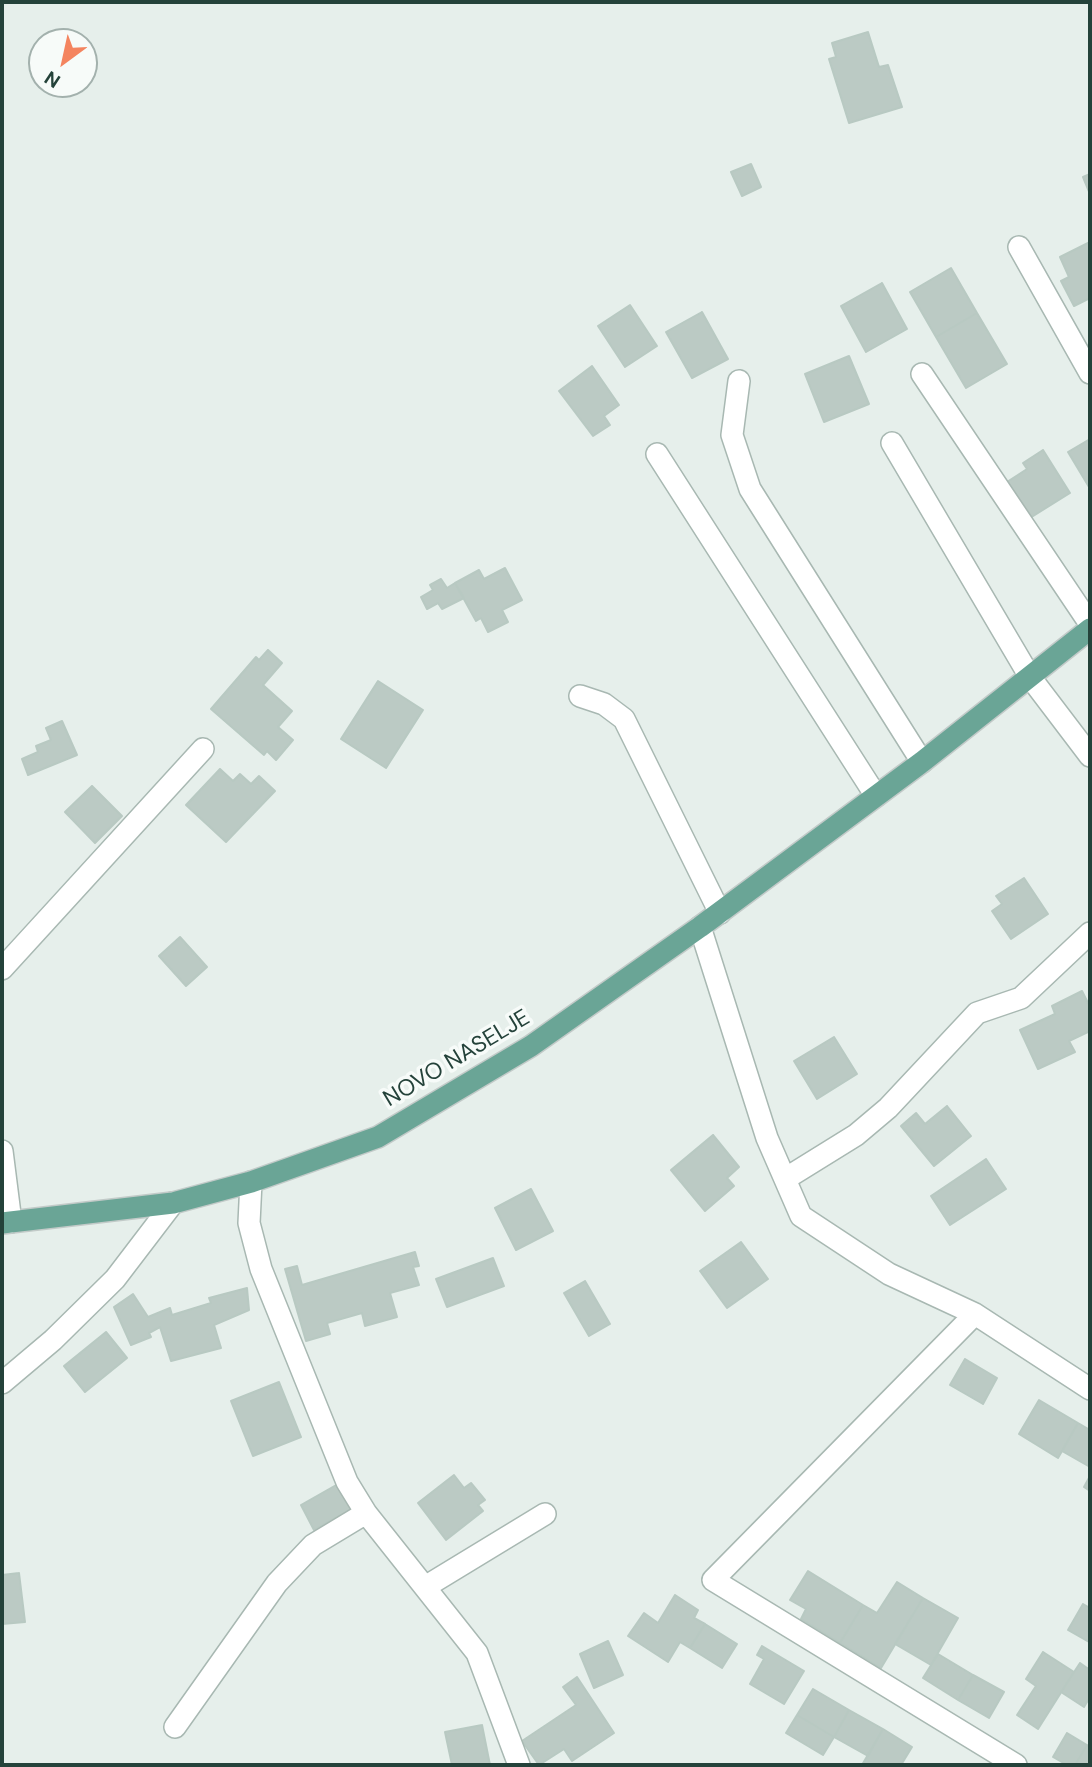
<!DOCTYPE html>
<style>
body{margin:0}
#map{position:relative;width:1092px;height:1767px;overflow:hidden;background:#e6efeb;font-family:"DM Sans",sans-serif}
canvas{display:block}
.frame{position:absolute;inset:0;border:4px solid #24423a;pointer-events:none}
.north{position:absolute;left:28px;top:28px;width:70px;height:70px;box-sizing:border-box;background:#f7fbf9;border:2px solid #a3b1ad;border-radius:50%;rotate:213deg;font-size:19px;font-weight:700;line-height:28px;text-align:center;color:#24423a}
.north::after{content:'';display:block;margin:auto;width:24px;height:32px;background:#f4845f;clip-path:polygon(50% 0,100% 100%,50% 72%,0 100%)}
</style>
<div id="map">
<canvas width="1092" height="1767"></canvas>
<div class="frame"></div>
<div class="north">N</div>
</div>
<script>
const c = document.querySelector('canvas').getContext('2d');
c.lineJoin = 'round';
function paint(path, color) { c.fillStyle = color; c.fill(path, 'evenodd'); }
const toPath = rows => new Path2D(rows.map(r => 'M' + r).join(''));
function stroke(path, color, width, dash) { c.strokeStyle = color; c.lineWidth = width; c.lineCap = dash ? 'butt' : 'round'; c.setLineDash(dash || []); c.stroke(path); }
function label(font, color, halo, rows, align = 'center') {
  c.font = font + ' "DM Sans",sans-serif'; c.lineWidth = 7; c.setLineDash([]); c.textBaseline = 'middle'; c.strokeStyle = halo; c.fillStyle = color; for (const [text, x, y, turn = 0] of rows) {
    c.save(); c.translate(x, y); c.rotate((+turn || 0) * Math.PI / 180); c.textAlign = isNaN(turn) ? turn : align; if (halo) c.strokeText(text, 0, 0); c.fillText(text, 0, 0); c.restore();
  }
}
const building = toPath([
 [868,32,879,67,888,65,902,107,849,123,829,59,836,57,832,43,868,32],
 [751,164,761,187,742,196,731,172,751,164],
 [1090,174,1090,194,1083,177,1090,174],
 [1090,242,1090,298,1074,306,1061,281,1069,277,1060,257,1090,242],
 [951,268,977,313,936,337,910,292,951,268],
 [882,283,907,329,866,352,841,306,882,283],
 [630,305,657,346,625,367,598,326,630,305],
 [702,312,728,359,692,378,666,332,702,312],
 [977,313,1007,364,966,388,936,337,977,313],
 [849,356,869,404,824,422,805,374,849,356],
 [592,366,619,405,604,416,610,425,593,436,559,391,592,366],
 [1090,439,1090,486,1089,487,1068,452,1090,439],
 [1043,450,1070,493,1030,518,1007,482,1027,469,1023,463,1043,450],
 [505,568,522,600,502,610,508,622,488,632,481,618,476,621,455,583,479,570,484,579,505,568],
 [441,579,447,588,455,583,464,598,442,609,438,603,427,609,421,597,433,590,430,585,441,579],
 [268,650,282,663,263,685,292,711,278,727,293,740,276,760,267,751,264,755,211,709,256,657,259,660,268,650],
 [378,681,423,710,386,768,341,739,378,681],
 [62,721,77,755,28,775,22,759,38,752,36,746,51,740,46,728,62,721],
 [220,769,233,781,240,774,251,784,259,776,275,791,226,842,186,805,220,769],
 [92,786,122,816,95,843,65,812,92,786],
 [1024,878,1048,914,1011,939,992,911,1002,904,996,896,1024,878],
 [180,937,207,967,186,986,159,956,180,937],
 [1082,991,1090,1007,1090,1031,1069,1041,1075,1052,1038,1069,1020,1030,1055,1014,1052,1006,1082,991],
 [834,1037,857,1074,817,1099,794,1061,834,1037],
 [947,1106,971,1136,934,1166,901,1126,916,1113,925,1124,947,1106],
 [713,1135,739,1167,727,1178,734,1186,705,1211,671,1170,713,1135],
 [986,1159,1006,1189,950,1225,931,1196,986,1159],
 [531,1189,553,1231,516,1250,495,1208,531,1189],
 [741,1242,768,1279,727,1308,700,1271,741,1242],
 [415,1252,419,1266,413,1267,419,1285,390,1293,397,1317,365,1326,362,1313,327,1323,330,1334,306,1341,285,1269,297,1266,302,1285,415,1252],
 [493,1258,504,1286,447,1307,436,1279,493,1258],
 [585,1281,610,1324,589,1336,564,1293,585,1281],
 [247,1288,249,1310,214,1325,221,1348,171,1361,160,1327,149,1333,151,1337,131,1345,114,1307,133,1294,148,1317,170,1308,172,1315,211,1303,209,1298,247,1288],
 [106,1332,127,1358,85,1392,64,1366,106,1332],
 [965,1359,997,1378,983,1404,950,1385,965,1359],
 [279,1382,301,1437,253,1456,231,1401,279,1382],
 [1039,1400,1078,1423,1058,1458,1019,1434,1039,1400],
 [1078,1423,1090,1430,1090,1467,1062,1451,1078,1423],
 [454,1475,464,1488,471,1483,485,1500,478,1505,483,1511,446,1540,418,1503,454,1475],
 [1090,1476,1090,1491,1084,1487,1090,1476],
 [338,1484,352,1509,314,1530,301,1505,338,1484],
 [808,1571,863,1605,840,1643,801,1619,806,1609,790,1600,808,1571],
 [19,1573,25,1622,2,1624,2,1575,19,1573],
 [897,1582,923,1598,881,1668,840,1643,863,1605,877,1613,897,1582],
 [675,1595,698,1610,694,1618,705,1624,690,1648,680,1642,668,1662,628,1636,644,1613,658,1623,675,1595],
 [923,1598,958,1618,931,1665,895,1644,923,1598],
 [1083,1604,1090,1608,1089,1642,1068,1630,1083,1604],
 [705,1624,737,1644,722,1668,690,1648,705,1624],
 [608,1641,623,1675,594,1688,580,1654,608,1641],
 [762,1646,804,1671,784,1704,750,1684,764,1659,757,1655,762,1646],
 [1043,1652,1074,1672,1038,1729,1017,1715,1036,1686,1026,1679,1043,1652],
 [938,1654,973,1675,958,1700,923,1678,938,1654],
 [1080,1663,1090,1670,1090,1697,1084,1707,1061,1692,1080,1663],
 [973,1675,1004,1692,989,1718,958,1700,973,1675],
 [577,1677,614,1733,572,1761,564,1749,539,1765,522,1741,576,1705,563,1687,577,1677],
 [813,1689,849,1710,834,1737,797,1715,813,1689],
 [849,1710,883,1729,868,1756,834,1737,849,1710],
 [797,1715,834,1737,823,1755,786,1733,797,1715],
 [482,1725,490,1765,452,1765,445,1732,482,1725],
 [883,1729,912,1747,901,1765,862,1765,883,1729],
 [1067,1733,1087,1745,1075,1765,1067,1765,1053,1757,1067,1733],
 [1087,1745,1090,1747,1090,1765,1075,1765,1087,1745]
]);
paint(building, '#bbcac4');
stroke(building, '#b8c9c2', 2);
const minor = toPath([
 [1019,247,1090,373],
 [922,374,1090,624],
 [739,381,732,435,750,489,922,762],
 [892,443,1030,677,1090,756],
 [657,454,876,796],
 [580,696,604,704,624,719,720,913],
 [700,927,767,1138,801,1216,889,1274,975,1314,1090,1389],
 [2,969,203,749],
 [2,1151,11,1222],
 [785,1179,856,1135,888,1108,977,1013,1021,998,1090,933],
 [251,1182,249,1223,261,1269,347,1482,366,1513,477,1653,519,1765],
 [975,1314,713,1580,1016,1765],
 [2,1383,53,1340,115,1279,173,1203],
 [425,1587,545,1514],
 [175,1727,277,1583,313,1545,366,1513]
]);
const major = toPath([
 [2,1223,173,1203,251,1182,378,1137,531,1046,700,927,922,762,1090,629]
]);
stroke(minor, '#a8b8b2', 24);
stroke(major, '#c2cac8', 24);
stroke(minor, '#fff', 21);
stroke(major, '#6aa596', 21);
label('23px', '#24423a', '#f7fbf9', [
 ["NOVO NASELJE",457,1059,-31]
]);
</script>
